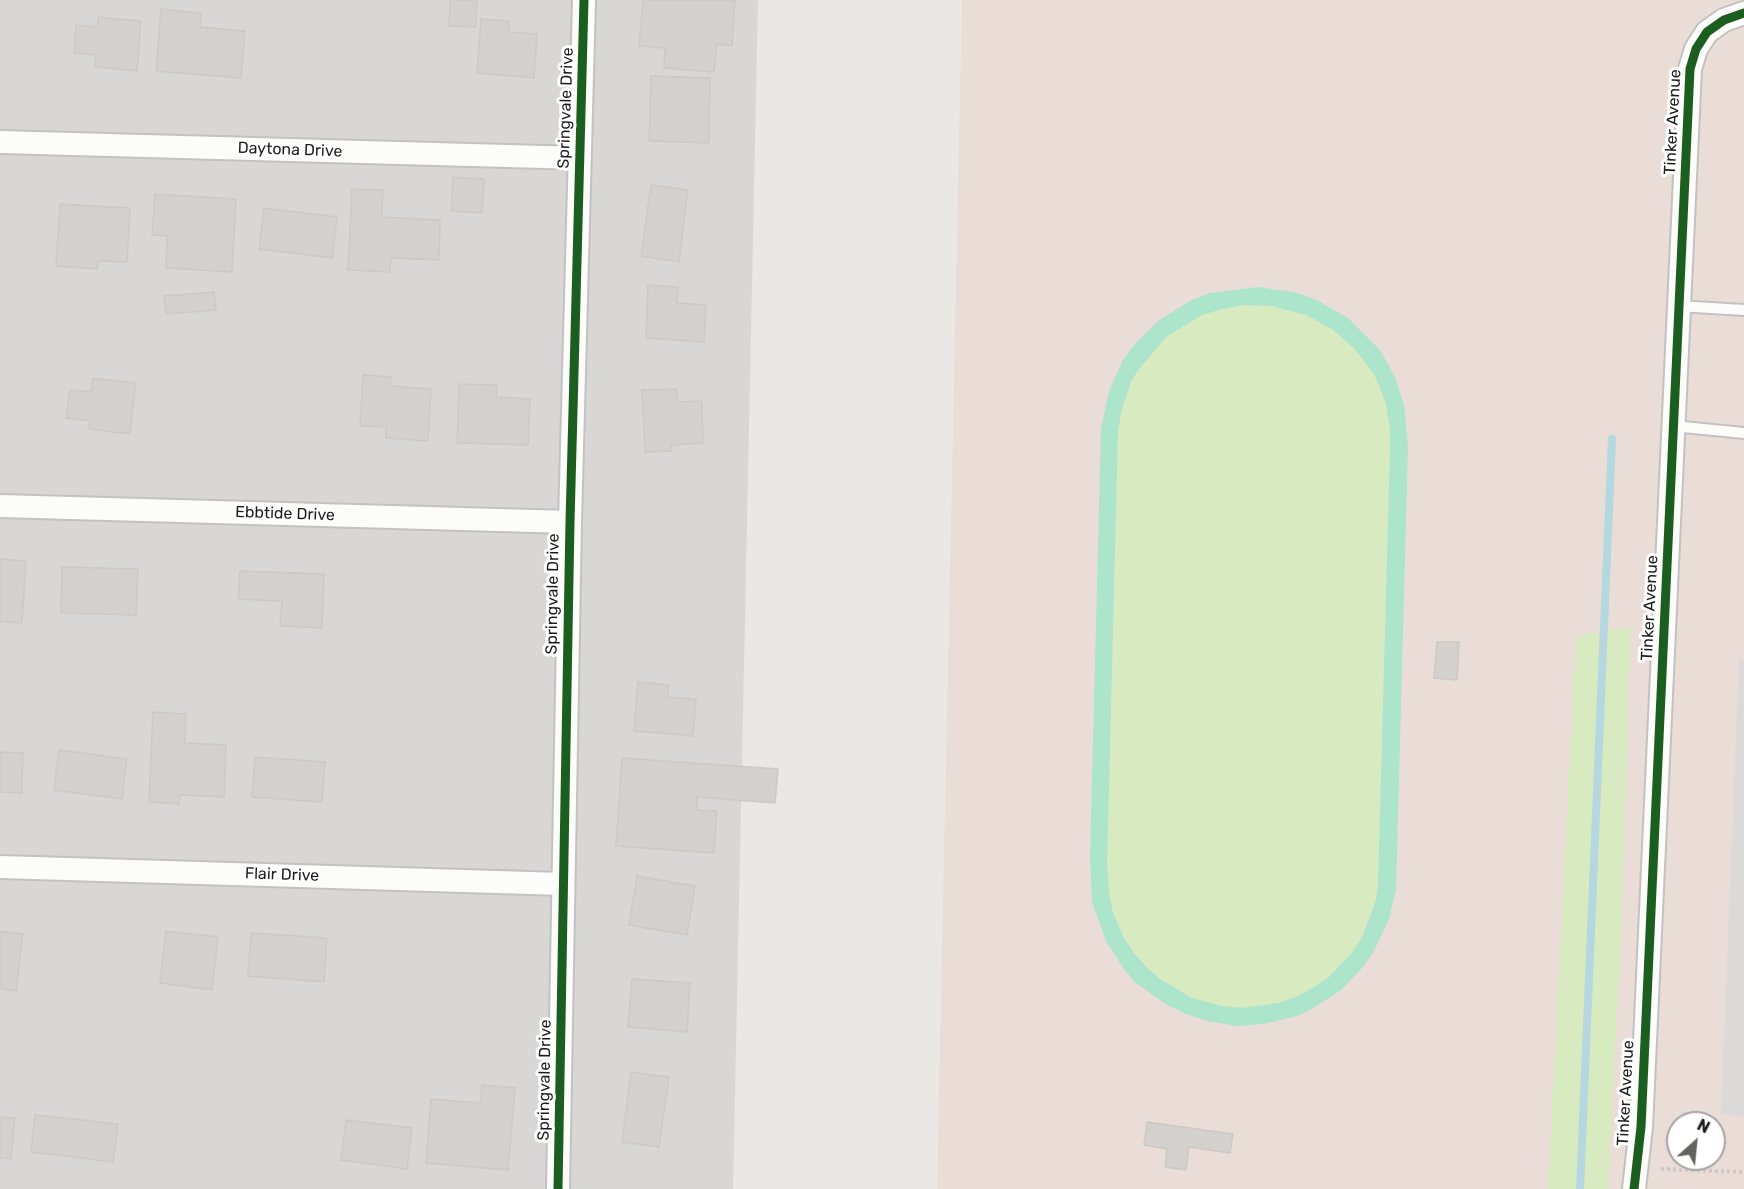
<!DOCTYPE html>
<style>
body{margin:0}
#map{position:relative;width:1744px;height:1189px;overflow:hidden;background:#eae8e4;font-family:Rubik,sans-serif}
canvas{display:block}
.north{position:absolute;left:1666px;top:1111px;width:60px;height:60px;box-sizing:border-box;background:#fff;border:2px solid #a4a4a4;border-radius:50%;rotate:27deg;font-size:16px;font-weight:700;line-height:24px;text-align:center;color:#1c1c1c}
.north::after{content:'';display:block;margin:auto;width:21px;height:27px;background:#646362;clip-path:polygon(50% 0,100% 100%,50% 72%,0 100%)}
</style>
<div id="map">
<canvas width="1744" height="1189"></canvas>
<div class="north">N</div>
</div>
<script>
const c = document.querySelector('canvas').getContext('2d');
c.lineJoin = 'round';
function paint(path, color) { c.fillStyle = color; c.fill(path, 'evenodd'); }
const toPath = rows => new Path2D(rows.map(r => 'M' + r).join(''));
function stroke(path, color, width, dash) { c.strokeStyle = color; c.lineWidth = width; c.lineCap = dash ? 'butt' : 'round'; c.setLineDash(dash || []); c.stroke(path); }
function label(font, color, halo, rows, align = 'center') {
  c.font = font + ' Rubik,sans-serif'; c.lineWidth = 6; c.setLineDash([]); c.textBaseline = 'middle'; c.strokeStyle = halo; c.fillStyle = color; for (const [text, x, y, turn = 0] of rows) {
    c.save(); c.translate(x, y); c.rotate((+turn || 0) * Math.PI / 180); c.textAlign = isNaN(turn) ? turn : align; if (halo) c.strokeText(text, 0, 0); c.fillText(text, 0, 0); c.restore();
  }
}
paint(toPath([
 [0,0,758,0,733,1189,0,1189]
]), '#d9d7d5');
paint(toPath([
 [962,0,1744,0,1744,1189,937,1189],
 [1678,1123,1714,1123,1714,1159,1678,1159]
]), '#eadcd6');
paint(toPath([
 [1244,305,1272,306,1306,315,1332,329,1354,348,1374,374,1386,403,1390,431,1390,450,1378,886,1376,900,1363,935,1353,952,1328,978,1311,989,1293,998,1278,1003,1242,1008,1222,1006,1192,998,1160,979,1147,968,1134,953,1124,938,1113,913,1109,893,1107,866,1118,431,1122,408,1131,382,1138,370,1166,337,1202,315,1222,309],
 [1630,627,1622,918,1608,1189,1548,1189,1576,636]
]), '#d7eac0');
paint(toPath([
 [1258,287,1294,292,1317,300,1348,318,1380,350,1395,377,1404,405,1408,447,1396,889,1389,919,1373,953,1362,968,1341,990,1312,1009,1297,1016,1263,1024,1237,1026,1207,1021,1186,1014,1167,1005,1136,983,1124,969,1106,941,1092,902,1090,856,1101,429,1109,391,1123,360,1133,346,1158,321,1192,300,1210,293],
 [1244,305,1272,306,1306,315,1332,329,1354,348,1374,374,1386,403,1390,431,1390,450,1378,886,1376,900,1363,935,1353,952,1328,978,1311,989,1293,998,1278,1003,1242,1008,1222,1006,1192,998,1160,979,1147,968,1134,953,1124,938,1113,913,1109,893,1107,866,1118,431,1122,408,1131,382,1138,370,1166,337,1202,315,1222,309]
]), '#ace5cc');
paint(toPath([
 [1739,659,1744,660,1744,1117,1721,1114]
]), '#dbdad8');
stroke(toPath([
 [1580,1189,1612,439]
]), '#b5d8e0', 8);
const building = toPath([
 [450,0,477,0,476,27,449,26,450,0],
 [643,0,735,0,732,46,717,44,714,72,664,68,665,48,639,46,643,0],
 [161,9,201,13,200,27,245,31,241,78,156,71,161,9],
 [98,17,141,21,137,71,95,67,96,55,74,53,76,25,97,27,98,17],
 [481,19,509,21,509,32,537,34,534,78,477,73,481,19],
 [651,76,710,78,709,143,649,141,651,76],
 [453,177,484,179,482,213,451,211,453,177],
 [651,185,688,190,679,262,641,256,651,185],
 [352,189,383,190,382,217,440,220,439,260,391,258,390,272,348,270,352,189],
 [155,194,236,199,232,272,166,268,167,236,152,235,155,194],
 [60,204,130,208,127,262,98,261,97,269,56,266,60,204],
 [264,208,337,217,332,258,259,249,264,208],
 [648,285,678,287,677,303,706,305,704,342,646,338,648,285],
 [214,292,216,310,166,314,164,296,214,292],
 [363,375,391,377,390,386,431,389,428,441,386,438,386,427,360,426,363,375],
 [93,378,136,383,130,434,89,429,90,421,66,418,70,390,91,392,93,378],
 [459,384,497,385,496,397,530,399,528,445,457,443,459,384],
 [677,389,677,402,702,401,703,443,671,445,672,451,645,452,642,390,677,389],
 [0,559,26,561,22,623,0,622,0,559],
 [62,567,138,569,136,615,61,613,62,567],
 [240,571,324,574,322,628,280,626,282,601,238,599,240,571],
 [1437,642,1459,642,1457,680,1434,678,1437,642],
 [638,682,669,685,668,697,696,699,693,736,634,731,638,682],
 [153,712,186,714,185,743,226,745,224,797,180,795,179,804,149,802,153,712],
 [59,750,127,759,122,799,54,790,59,750],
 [0,752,23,753,22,793,0,792,0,752],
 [255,757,325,762,322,802,252,797,255,757],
 [622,758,778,769,775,803,697,797,697,810,717,811,714,853,616,846,622,758],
 [637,876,695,886,687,935,629,925,637,876],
 [0,931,23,934,16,991,0,989,0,931],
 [166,931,218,937,212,990,160,983,166,931],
 [251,933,327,938,324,982,248,976,251,933],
 [632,979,690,983,687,1032,628,1027,632,979],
 [631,1072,669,1077,659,1147,622,1142,631,1072],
 [482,1085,515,1088,508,1170,426,1163,431,1099,480,1103,482,1085],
 [35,1115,118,1124,113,1162,31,1152,35,1115],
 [0,1117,15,1118,11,1159,0,1158,0,1117],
 [346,1120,412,1128,407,1169,341,1160,346,1120],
 [1147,1122,1233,1134,1230,1153,1189,1147,1186,1170,1165,1167,1167,1149,1144,1145,1147,1122]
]);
paint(building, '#d3d0cd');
stroke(building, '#cdc9c5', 1.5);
const lane = toPath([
 [1678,306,1744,310],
 [1673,426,1744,433]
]);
const street = toPath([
 [0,142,580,158],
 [0,506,570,522],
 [0,867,563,884],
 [558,1189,570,522,584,0],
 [1634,1189,1641,1127,1690,69,1696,49,1707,32,1724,20,1744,13]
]);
stroke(lane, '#c3c2c0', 14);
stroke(street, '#c3c2c0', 26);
stroke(toPath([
 [1661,1169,1744,1172]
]), '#d6c6c3', 4, [3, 3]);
stroke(lane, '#fcfcfb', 10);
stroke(street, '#fcfcfb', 22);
stroke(toPath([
 [558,1189,570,522,584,0],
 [1634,1189,1641,1127,1690,69,1696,49,1707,32,1724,20,1744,13]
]), '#1b5e20', 9);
label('16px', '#1c1c1c', '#fff', [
 ["Springvale Drive",566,108,-88],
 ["Tinker Avenue",1673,122,-87],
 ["Daytona Drive",290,150,2],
 ["Ebbtide Drive",285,514,2],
 ["Springvale Drive",553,594,-89],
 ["Tinker Avenue",1650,608,-87],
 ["Flair Drive",282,875,2],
 ["Springvale Drive",545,1080,-89],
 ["Tinker Avenue",1626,1093,-87]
]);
</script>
